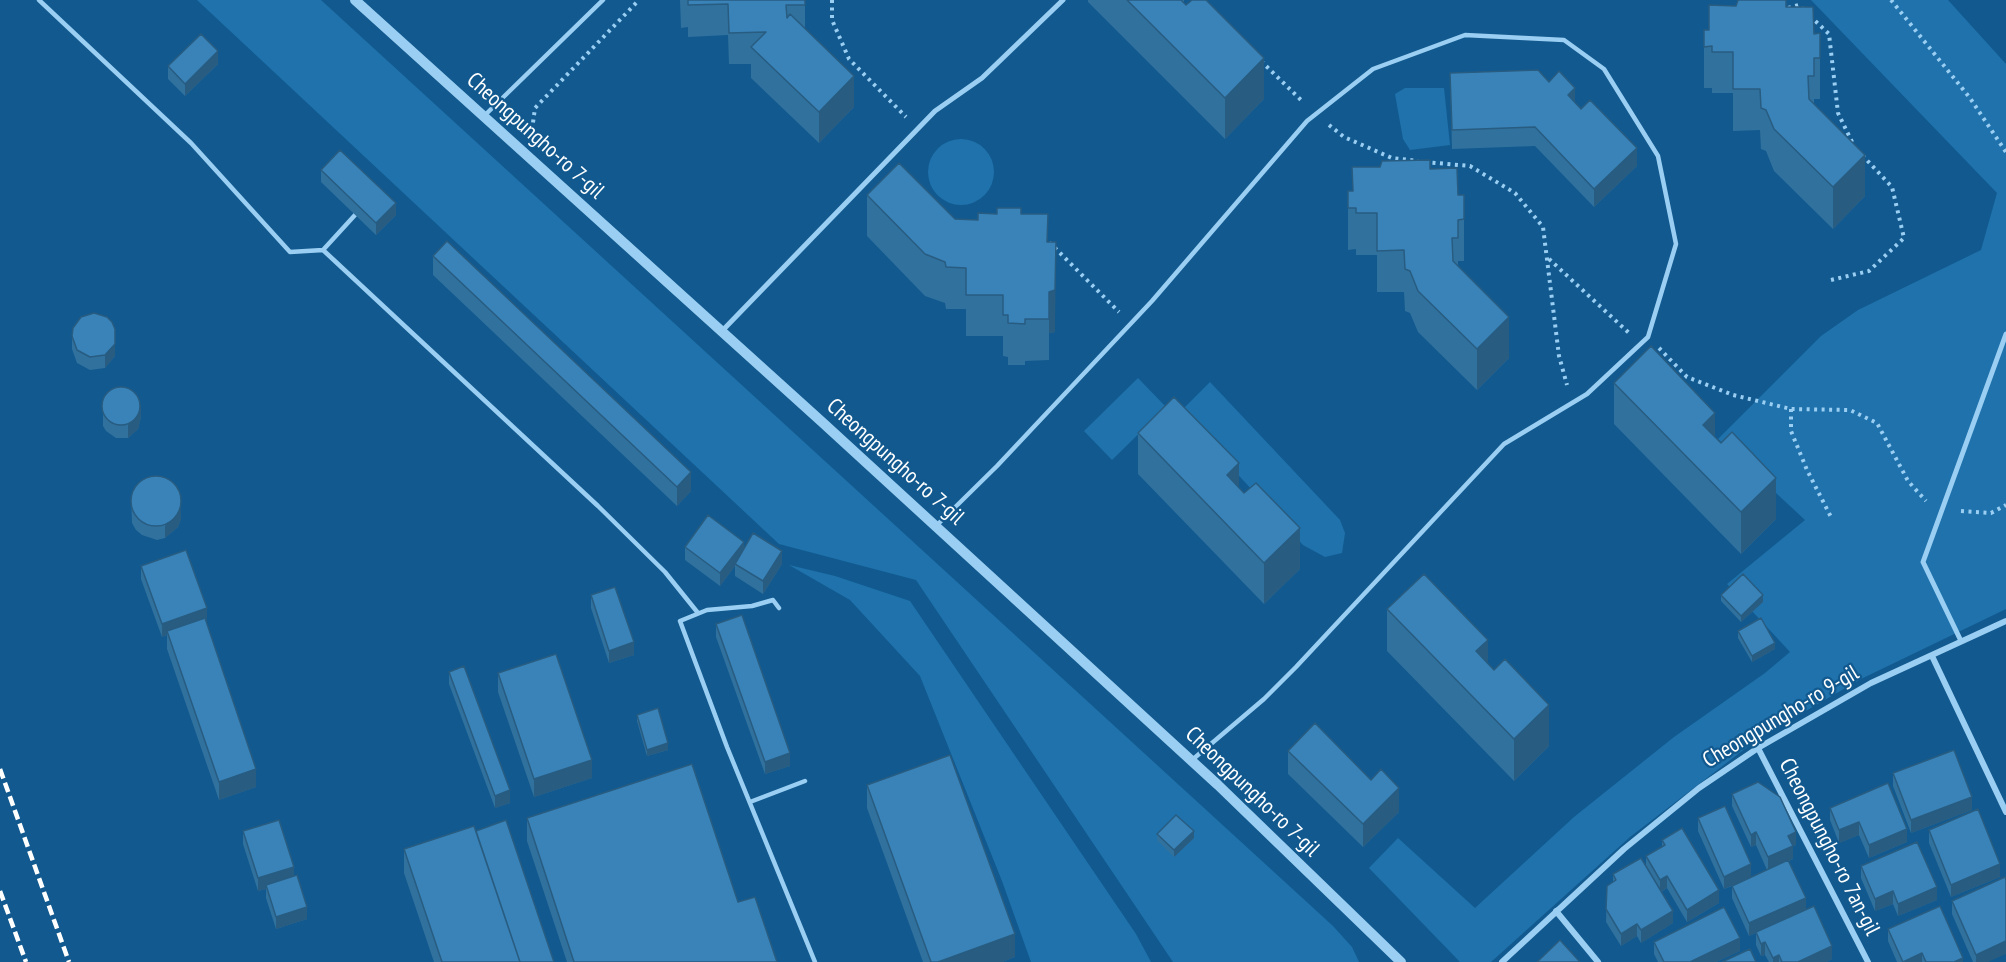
<!DOCTYPE html>
<style>
body{margin:0}
canvas{display:block;background:#11598e}
</style>
<canvas width="2006" height="962"></canvas>
<script>
const c = document.querySelector('canvas').getContext('2d');
c.lineJoin = 'round';
function paint(path, color) { c.fillStyle = color; c.fill(path, 'evenodd'); }
const toPath = rows => new Path2D(rows.map(r => 'M' + r).join(''));
function stroke(path, color, width, dash) { c.strokeStyle = color; c.lineWidth = width; c.lineCap = dash ? 'butt' : 'round'; c.setLineDash(dash || []); c.stroke(path); }
function label(font, color, halo, rows, align = 'center') {
  c.font = font + ' "PT Sans Narrow",sans-serif'; c.lineWidth = 4.5; c.setLineDash([]); c.textBaseline = 'middle'; c.strokeStyle = halo; c.fillStyle = color; for (const [text, x, y, turn = 0] of rows) {
    c.save(); c.translate(x, y); c.rotate((+turn || 0) * Math.PI / 180); c.textAlign = isNaN(turn) ? turn : align; if (halo) c.strokeText(text, 0, 0); c.fillText(text, 0, 0); c.restore();
  }
}
paint(toPath([
 [197,0,321,0,1333,926,1352,947,1359,962,1173,962,916,580,779,544],
 [1811,0,1948,0,2006,64,2006,609,1861,679,1759,738,1630,837,1491,962,1460,962,1369,868,1398,838,1475,908,1574,817,1674,737,1765,673,1790,652,1727,584,1805,520,1718,439,1821,336,1858,310,1981,250,1997,193],
 [1405,88,1444,88,1450,145,1410,150,1403,139,1395,94],
 '928 172a33 33 0 1 1 66 0a33 33 0 1 1-66 0Z',
 [1138,378,1166,407,1112,460,1084,431],
 [1210,382,1340,520,1345,533,1342,553,1325,557,1303,545,1180,412],
 [789,565,835,576,910,601,1136,934,1151,962,1031,962,1002,881,920,676,850,600]
]), '#1f72ac');
stroke(toPath([
 [832,0,832,20,849,59,906,117],
 [1891,0,1970,98,2006,152],
 [1788,8,1799,5,1803,9],
 [1810,16,1829,34,1838,113,1854,146],
 [1261,61,1303,102],
 [1329,125,1344,137,1392,158,1418,161],
 [532,130,535,108,639,0],
 [1425,162,1470,166,1515,193,1543,227,1559,356,1567,385],
 [1044,237,1119,312],
 [1549,259,1629,333],
 [1831,280,1869,271,1904,238,1892,187,1863,156],
 [1659,348,1687,377,1733,395,1791,409,1850,410,1877,423,1908,481,1926,501],
 [1791,409,1791,431,1807,470,1831,517],
 [1961,511,1991,513,2006,505]
]), '#9acef2', 4, [3, 4.5]);
stroke(toPath([
 [39,0,191,143,290,252,323,250],
 [484,116,603,0],
 [355,215,323,250,598,506,665,572,698,613],
 [936,526,997,466,1152,301,1307,121,1373,69,1465,35,1564,40,1604,69,1658,156,1676,244,1648,337,1587,394,1504,444,1296,667,1264,699,1192,760],
 [779,608,773,600,752,606,707,610,680,621,727,747,815,962],
 [750,802,805,781]
]), '#9acef2', 4.5);
stroke(toPath([
 [722,331,935,111,982,78,1063,0],
 [1961,641,1923,562,2006,334]
]), '#9acef2', 5);
stroke(toPath([
 [1932,656,2006,812],
 [1758,748,1868,962],
 [1556,911,1598,962],
 [1502,962,1624,849,1699,788,1758,748,1871,683,2006,621]
]), '#9acef2', 6);
stroke(toPath([
 [355,0,822,422,1218,785,1401,962]
]), '#9acef2', 10);
stroke(toPath([
 [0,769,69,962],
 [0,891,26,962]
]), '#fff', 4.5, [10, 4.5]);
paint(toPath([
 [680,0,805,0,805,29,854,107,819,143,751,78,751,64,729,64,728,35,688,37,688,27,681,28],
 [1088,0,1184,0,1184,3,1264,99,1225,139,1088,2],
 [1786,7,1814,34,1820,33,1820,99,1814,99,1814,105,1865,196,1833,229,1774,171,1766,151,1761,149,1760,130,1733,131,1733,93,1712,93,1712,88,1704,88,1704,30,1709,30],
 [218,64,185,96,168,79,168,66],
 [1450,73,1549,82,1575,103,1637,166,1594,207,1535,146,1452,149],
 [1430,169,1458,195,1464,219,1464,261,1458,261,1458,267,1509,358,1477,390,1418,332,1410,313,1405,311,1404,292,1377,292,1377,255,1356,255,1356,249,1348,250,1348,191,1352,191],
 [321,170,396,215,376,235,321,182],
 [867,195,955,219,978,220,1021,214,1048,242,1055,332,1049,333,1049,360,1025,361,1025,365,1008,365,1008,357,1003,356,1003,336,966,336,966,309,946,309,945,303,925,296,867,236],
 [433,256,691,491,677,506,433,275],
 [72,336,115,356,105,368,90,370,77,363,72,349],
 [1614,383,1776,519,1741,554,1614,424],
 [103,400,141,417,138,429,128,438,116,438,106,431,103,426],
 [1138,433,1239,488,1300,569,1264,604,1138,474],
 [131,496,181,519,178,527,165,538,157,540,142,535,136,530,132,523],
 [685,547,744,549,782,564,763,594,735,576,735,566,720,586,685,560],
 [141,566,207,621,206,621,256,787,219,800,167,649,167,635,162,637,141,579],
 [591,595,634,655,609,663,591,608],
 [1721,595,1763,602,1741,622,1721,601],
 [1387,609,1488,664,1549,746,1514,781,1387,651],
 [716,624,790,766,765,774,716,637],
 [1738,631,1775,649,1752,662,1738,638],
 [449,672,510,803,495,808,449,684],
 [498,673,592,778,534,797,498,692],
 [637,715,668,750,647,756,637,721],
 [1288,751,1399,812,1363,847,1288,774],
 [1893,773,1972,810,1911,833,1893,786],
 [867,785,1015,957,1002,962,923,962,867,808],
 [1732,794,1796,845,1793,846,1793,859,1789,861,1806,909,1832,959,1826,962,1769,962,1765,955,1761,956,1756,945,1756,933,1749,936,1732,898,1732,886,1724,889,1698,831,1698,818,1751,877,1767,870,1756,845,1751,847,1732,806],
 [1830,808,1907,842,1869,858,1859,835,1839,843,1830,820],
 [527,818,738,902,777,962,567,962,527,841],
 [1929,830,2000,877,1951,897,1929,843],
 [243,831,294,876,307,919,276,929,266,898,266,889,258,891,243,844],
 [476,831,554,962,434,962,404,873,404,849],
 [1157,834,1194,838,1174,857,1157,840],
 [1662,840,1719,903,1687,922,1667,888,1661,892,1673,923,1641,943,1637,936,1621,946,1606,922,1607,886,1613,882,1613,874,1646,867,1646,856,1662,847],
 [1861,866,1937,900,1898,916,1893,904,1875,911,1861,878],
 [1952,901,1988,962,1973,962,1952,914],
 [1888,929,1963,962,1897,962,1888,941],
 [1654,942,1740,951,1716,962,1658,962,1654,954]
]), '#31719e');
paint(toPath([
 [218,51,218,64,185,96,185,84],
 [1264,58,1264,99,1225,139,1225,98],
 [854,76,854,107,819,143,819,112],
 [1575,88,1575,107,1568,95],
 [1637,148,1637,166,1594,207,1594,189],
 [1865,155,1865,196,1833,229,1833,187],
 [396,203,396,215,376,235,376,223],
 [1056,242,1055,332,1049,333,1049,292],
 [1509,317,1509,358,1477,390,1477,349],
 [115,341,115,356,105,368,105,355],
 [141,404,141,417,138,429,128,438,128,425],
 [1715,413,1715,454,1703,425],
 [1239,463,1239,505,1227,475],
 [691,472,691,491,677,506,677,487],
 [1776,478,1776,519,1741,554,1741,512],
 [181,506,181,519,178,527,165,538,165,526],
 [1300,528,1300,569,1264,604,1264,563],
 [744,542,744,554,735,564,735,566,720,586,720,573],
 [782,551,782,564,763,594,763,581],
 [1763,595,1763,602,1741,622,1741,616],
 [207,608,207,621,169,635,167,631,167,635,162,637,162,624],
 [1488,640,1488,681,1476,651],
 [634,642,634,655,609,663,609,651],
 [1775,643,1775,649,1752,662,1752,656],
 [1549,705,1549,746,1514,781,1514,739],
 [668,743,668,750,647,756,647,750],
 [790,753,790,766,765,774,765,762],
 [592,760,592,778,534,797,534,779],
 [256,769,256,787,219,800,219,782],
 [1399,788,1399,812,1363,847,1363,824],
 [510,790,510,803,495,808,495,796],
 [1972,797,1972,810,1911,833,1911,820],
 [1859,822,1859,835,1839,843,1839,830],
 [1907,829,1907,842,1869,858,1869,845],
 [1194,831,1194,838,1174,857,1174,850],
 [1756,832,1756,845,1751,847,1751,835],
 [1796,832,1796,845,1793,846,1793,859,1768,870,1768,857,1788,836],
 [1751,864,1751,877,1724,889,1724,877],
 [2000,864,2000,877,1951,897,1951,885],
 [294,867,294,880,266,885,266,889,258,891,258,878],
 [1667,876,1667,888,1660,892,1660,880],
 [1937,887,1937,900,1898,916,1898,904],
 [1719,890,1719,903,1687,922,1687,910],
 [1893,891,1893,904,1875,911,1875,899],
 [1806,898,1806,910,1749,936,1749,923],
 [307,907,307,919,276,929,276,917],
 [1673,911,1673,923,1641,943,1641,930],
 [1637,924,1637,936,1621,946,1621,934],
 [1015,934,1015,957,1002,962,938,962],
 [1740,938,1740,951,1716,962,1690,962],
 [2006,941,2006,954,1988,962,1976,962,1976,955],
 [1765,942,1765,955,1761,956,1761,944],
 [1832,946,1832,959,1826,962,1798,962],
 [1922,953,1922,962,1903,962],
 [1779,955,1779,962,1773,962,1773,958],
 [1963,958,1963,962,1954,962]
]), '#285c81');
const building = toPath([
 [688,0,805,0,805,5,786,5,787,18,790,14,854,76,819,112,751,47,766,32,729,33,728,4,688,5,688,0],
 [1127,0,1181,0,1186,5,1192,0,1206,0,1264,58,1225,98,1127,0],
 [1738,0,1786,0,1786,7,1813,7,1814,34,1820,33,1820,58,1814,58,1814,76,1808,76,1809,99,1865,155,1833,187,1774,129,1766,110,1761,108,1760,89,1733,89,1733,52,1712,52,1712,46,1704,47,1704,30,1709,30,1709,5,1736,6,1738,0],
 [201,34,218,51,185,84,168,66,201,34],
 [1538,70,1549,82,1559,71,1575,88,1568,95,1581,109,1590,100,1637,148,1594,189,1535,127,1452,130,1450,73,1538,70],
 [340,150,396,203,376,223,321,170,340,150],
 [1430,160,1430,169,1457,168,1458,195,1464,195,1464,219,1458,220,1458,238,1452,238,1453,261,1509,317,1477,349,1418,291,1410,271,1405,269,1404,250,1377,251,1377,213,1356,213,1356,208,1348,208,1348,191,1353,191,1352,167,1380,167,1382,161,1430,160],
 [899,163,955,219,978,220,978,213,997,214,997,208,1021,208,1021,214,1048,214,1047,242,1056,242,1055,290,1049,292,1049,319,1025,319,1025,324,1008,323,1008,315,1003,315,1003,295,966,295,966,268,946,267,945,262,925,254,867,195,899,163],
 [447,241,691,472,677,487,433,256,447,241],
 [94,313,107,317,112,322,115,329,115,344,105,355,90,357,77,350,72,336,73,328,81,317,94,313],
 [1651,346,1715,413,1703,425,1721,443,1732,432,1776,478,1741,512,1614,383,1651,346],
 '102 406a19 19 0 1 1 38 0a19 19 0 1 1-38 0Z',
 [1174,397,1239,463,1227,475,1244,493,1256,483,1300,528,1264,563,1138,433,1174,397],
 '131 501a25 25 0 1 1 50 0a25 25 0 1 1-50 0Z',
 [708,515,744,542,720,573,685,547,708,515],
 [753,533,782,551,763,581,735,564,753,533],
 [186,550,207,608,162,624,141,566,186,550],
 [1424,574,1488,640,1476,651,1494,670,1505,659,1549,705,1514,739,1387,609,1424,574],
 [1743,574,1763,595,1741,616,1721,595,1743,574],
 [615,587,634,642,609,651,591,595,615,587],
 [742,615,790,753,765,762,716,624,742,615],
 [205,618,256,769,219,782,167,631,205,618],
 [1761,618,1775,643,1752,656,1738,631,1761,618],
 [556,654,592,760,534,779,498,673,556,654],
 [464,666,510,790,495,796,449,672,464,666],
 [658,708,668,743,647,750,637,715,658,708],
 [1315,723,1371,780,1381,769,1399,788,1363,824,1288,751,1315,723],
 [1954,750,1972,797,1911,820,1893,773,1954,750],
 [950,755,1015,934,938,962,931,962,867,785,950,755],
 [692,764,738,902,755,897,777,962,574,962,527,818,692,764],
 [1758,782,1780,797,1796,832,1788,836,1793,846,1768,857,1756,832,1751,835,1732,794,1758,782],
 [1888,783,1907,829,1869,845,1859,822,1839,830,1830,808,1888,783],
 [1725,806,1751,864,1724,877,1698,818,1725,806],
 [1978,809,2000,864,1951,885,1929,830,1978,809],
 [1176,815,1194,831,1174,850,1157,834,1176,815],
 [279,820,294,867,258,878,243,831,279,820],
 [506,820,554,962,520,962,476,831,506,820],
 [474,826,520,962,442,962,404,849,474,826],
 [1682,828,1719,890,1687,910,1667,876,1660,880,1646,856,1665,845,1662,840,1682,828],
 [1917,842,1937,887,1898,904,1893,891,1875,899,1861,866,1917,842],
 [1641,858,1673,911,1641,930,1637,924,1621,934,1606,909,1607,886,1616,880,1613,874,1641,858],
 [1788,860,1806,898,1749,923,1732,886,1788,860],
 [297,875,307,907,276,917,266,885,297,875],
 [2005,877,2006,880,2006,941,1976,955,1952,901,2005,877],
 [1814,906,1832,946,1798,962,1782,962,1779,955,1773,958,1765,942,1761,944,1756,932,1814,906],
 [1940,906,1963,958,1954,962,1926,962,1922,953,1903,962,1888,929,1940,906],
 [1724,907,1740,938,1690,962,1664,962,1654,942,1724,907],
 [1560,940,1580,962,1537,962,1560,940],
 [1750,949,1756,962,1722,962,1750,949]
]);
paint(building, '#3983b8');
stroke(building, '#285c81', 1.5);
label('22px', '#fff', '#11598e', [
 ["Cheongpungho-ro 7-gil",535,136,42],
 ["Cheongpungho-ro 7-gil",895,462,42],
 ["Cheongpungho-ro 9-gil",1781,717,-31],
 ["Cheongpungho-ro 7-gil",1252,792,44],
 ["Cheongpungho-ro 7an-gil",1829,847,63]
]);
</script>
